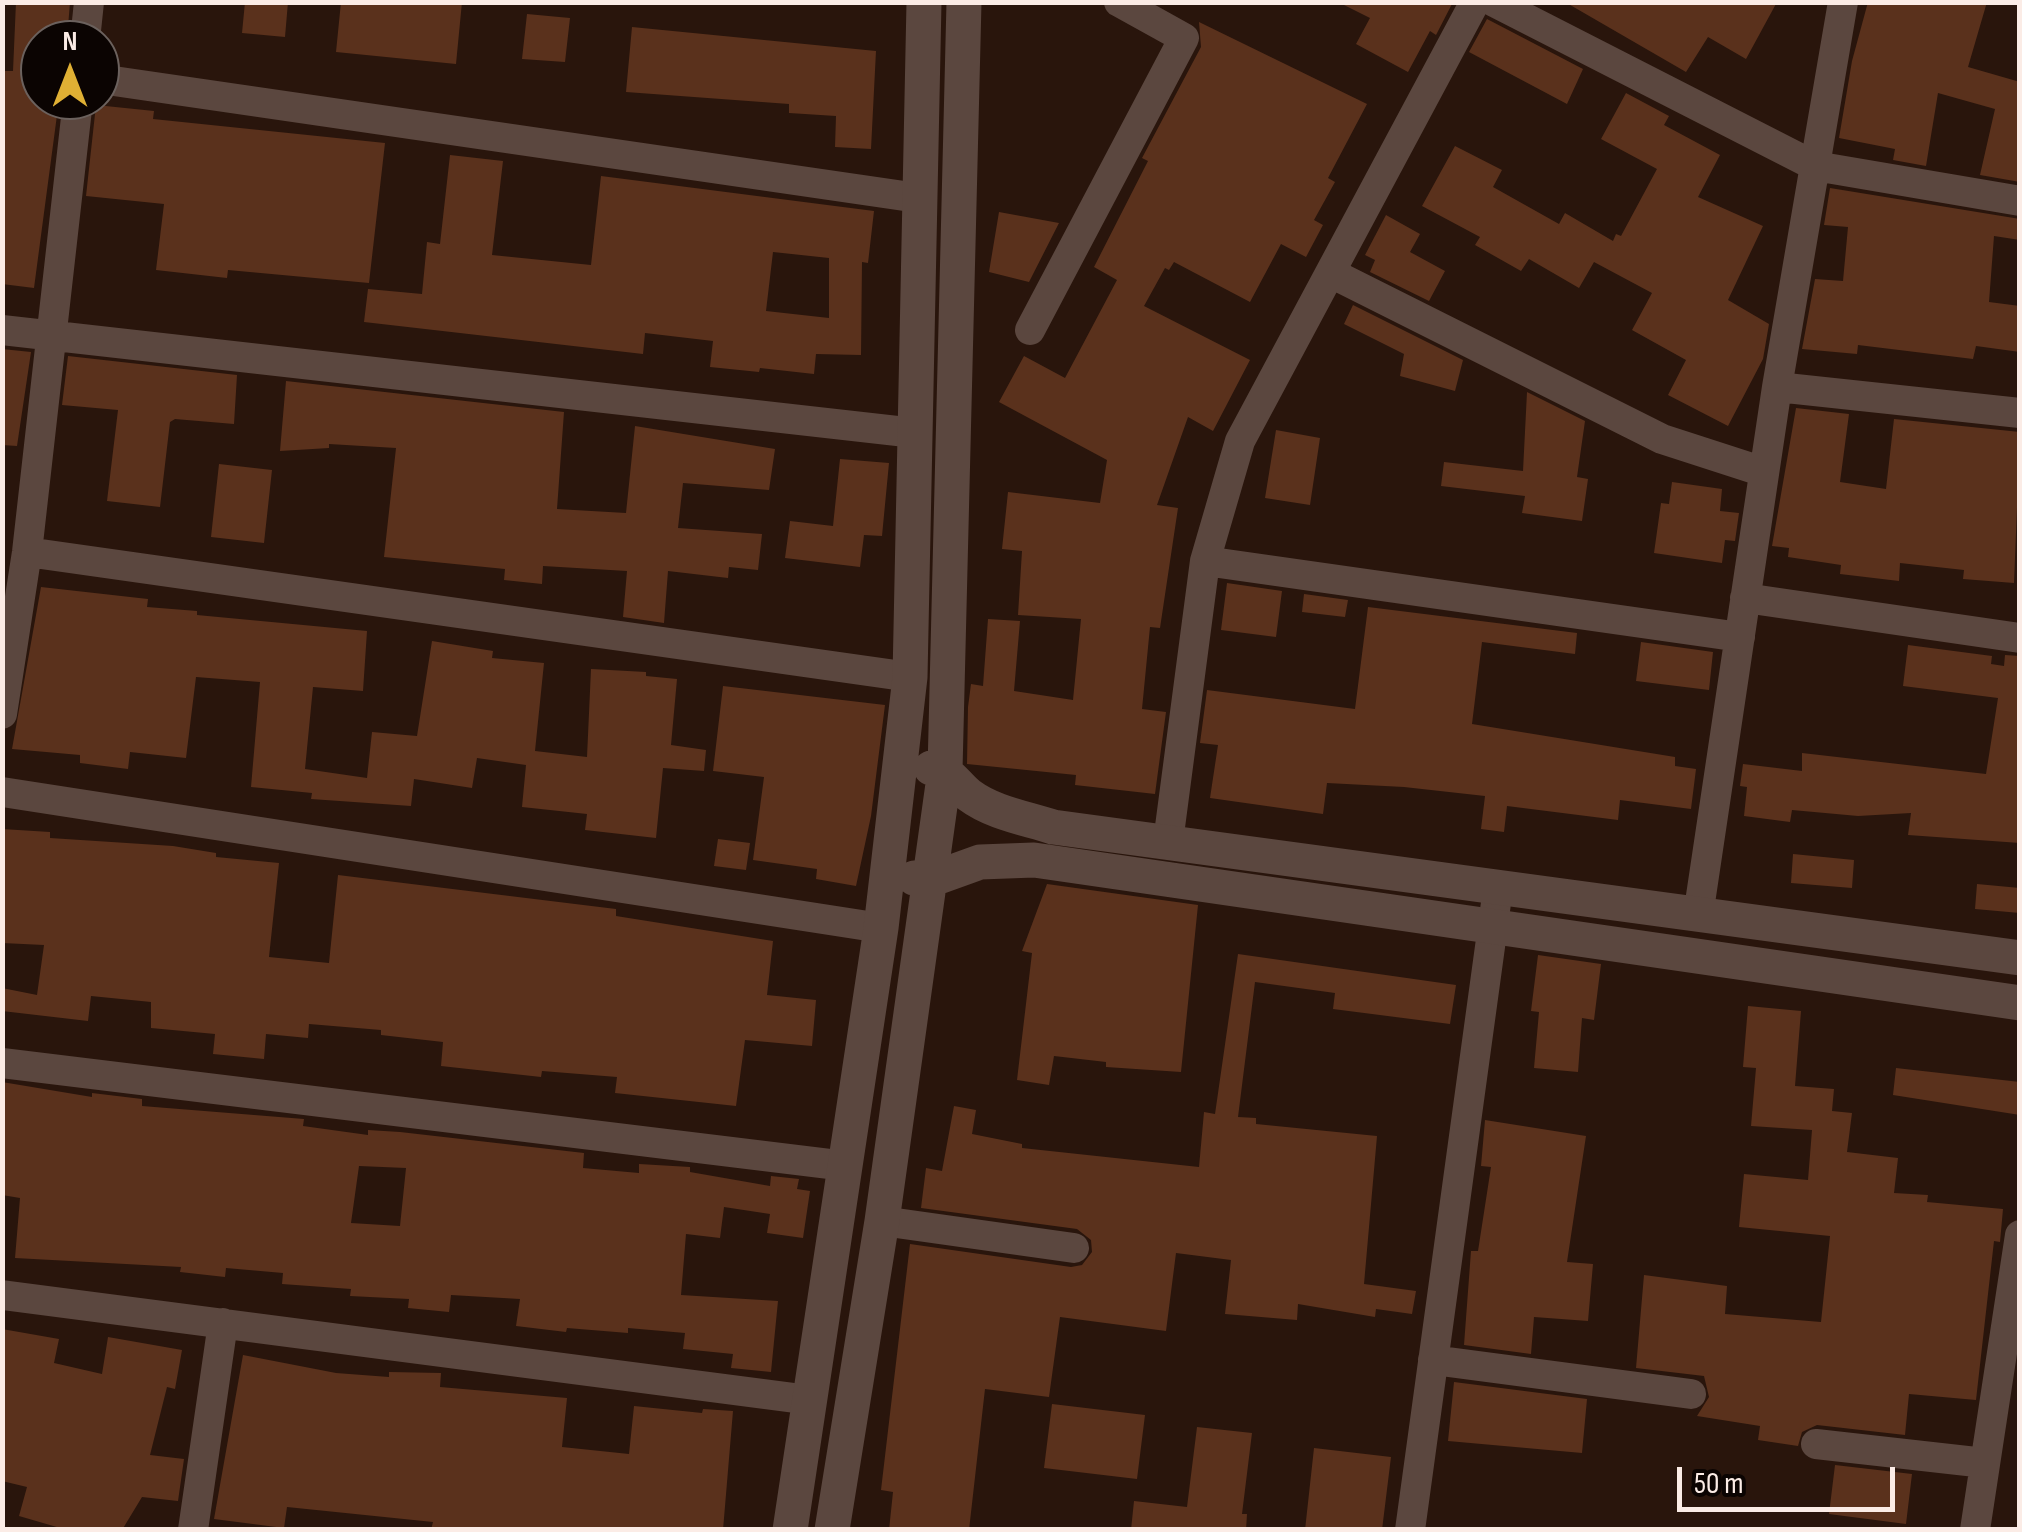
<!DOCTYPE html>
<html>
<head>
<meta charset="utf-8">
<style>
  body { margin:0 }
  #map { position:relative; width:2022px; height:1532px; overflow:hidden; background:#29150c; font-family:"Sofia Sans Condensed",sans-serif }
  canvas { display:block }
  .frame { position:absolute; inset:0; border:5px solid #fbece6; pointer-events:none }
  .north { position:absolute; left:20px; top:20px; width:100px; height:100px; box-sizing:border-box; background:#0b0402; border:2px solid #6b615d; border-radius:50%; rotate:0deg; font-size:28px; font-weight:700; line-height:40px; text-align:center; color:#fbece6 }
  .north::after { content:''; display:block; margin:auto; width:35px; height:45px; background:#e0b034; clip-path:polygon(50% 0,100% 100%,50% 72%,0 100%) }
  .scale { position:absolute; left:1677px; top:1467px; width:218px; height:45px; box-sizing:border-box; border:5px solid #fbece6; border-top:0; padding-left:12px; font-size:30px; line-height:35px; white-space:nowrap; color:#fbece6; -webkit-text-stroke:8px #0b0402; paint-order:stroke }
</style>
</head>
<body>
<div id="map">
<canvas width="2022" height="1532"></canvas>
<div class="frame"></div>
<div class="north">N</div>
<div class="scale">50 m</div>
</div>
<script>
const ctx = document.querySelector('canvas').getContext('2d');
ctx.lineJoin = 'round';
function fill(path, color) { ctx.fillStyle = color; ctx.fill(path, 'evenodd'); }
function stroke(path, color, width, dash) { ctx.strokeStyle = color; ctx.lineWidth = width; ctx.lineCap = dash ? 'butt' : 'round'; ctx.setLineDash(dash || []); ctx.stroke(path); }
const building = new Path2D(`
  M16 2H70L67 40H40V100H59L34 288 2 284V71H13Z
  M245 2H288L285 37 242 33Z
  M341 2H462L456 64 336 52Z
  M1338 2H1453L1436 35 1430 31 1408 72 1356 44 1370 18Z
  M1565 2H1777L1746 59 1708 37 1686 72Z
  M1868 2H1987L1968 67 2020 82V182L1980 175 1995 109 1938 93 1926 166 1893 160 1895 149 1839 138 1852 61Z
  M527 14 570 18 565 62 522 59Z
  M1487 19 1583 69 1567 104 1469 52Z
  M1199 22 1367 104 1328 178 1335 182 1314 220 1323 225 1306 257 1281 244 1250 302 1174 262 1169 270 1165 268 1144 306 1250 360 1213 431 1188 417 1157 505 1178 508 1160 628 1150 627 1142 709 1166 712 1155 794 1075 785 1076 775 967 764 968 707 971 684 983 686 988 619 1020 621 1014 691 1073 700 1081 619 1018 615 1022 551 1002 549 1008 492 1100 503 1107 460 999 402 1024 356 1065 378 1117 280 1094 267 1148 161 1142 158 1201 47Z
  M632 27 876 51 871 149 835 147 836 116 789 113V104L626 92Z
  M1626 93 1669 116 1664 125 1720 155 1698 197 1763 226 1728 300 1769 324 1763 359 1728 426 1668 395 1686 360 1632 330 1652 293 1594 262 1579 288 1529 259 1521 271 1475 245 1480 237 1422 206 1455 146 1502 170 1493 187 1559 224 1565 213 1613 241 1616 234 1621 236 1657 169 1601 139Z
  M96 105 154 111 153 119 385 143 369 283 228 270 227 278 156 270 164 204 86 196Z
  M450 155 503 161 492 255 591 265 601 176 874 211 868 263 862 262 861 355 816 354 814 374 760 368 759 372 710 367 713 341 645 333 643 354 364 322 368 289 422 294 427 242 440 244ZM773 252 829 258V318L766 311Z
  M1830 188 2020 219V240L1994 236 1989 302 2020 306V352L1976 346 1973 359 1858 345 1857 354 1802 349 1815 279 1843 281 1848 227 1824 225Z
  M999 212 1059 223 1029 282 989 272Z
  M1386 215 1420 234 1410 252 1445 271 1429 301 1370 272 1375 260 1365 255Z
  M1353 305 1463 360 1455 391 1400 376 1404 354 1344 324Z
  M2 349 31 352 17 446 2 445Z
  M68 356 237 375 234 424 175 419 170 422 160 507 107 501 118 410 62 405Z
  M286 381 564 412 557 509 626 513 635 426 775 449 769 490 683 483 678 528 762 534 758 570 729 567 728 578 668 571 664 623 623 617 627 571 543 566 542 584 504 580 505 569 384 557 396 448 329 444V448L280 451Z
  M1527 392 1585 421 1577 477 1588 479 1582 521 1522 513 1525 496 1441 486 1444 462 1523 471Z
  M1796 408 1849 414 1840 482 1886 489 1894 419 2020 432 2014 583 1963 579 1964 570 1900 563 1899 581 1840 574 1841 565 1788 557 1789 548 1772 546Z
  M1276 430 1320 438 1310 505 1265 498Z
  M840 459 889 463 882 536 864 535 860 567 785 558 790 521 833 526Z
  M219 464 272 470 264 543 211 537Z
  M1672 482 1722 489 1720 511 1739 513 1735 541 1725 540 1722 563 1654 553 1661 503 1669 504Z
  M1227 583 1282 591 1276 637 1221 630Z
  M41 587 148 599 147 607 197 611V615L367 631 363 691 313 687 305 769 367 778 372 732 417 736 432 641 493 651 492 658 544 663 535 751 587 757 591 669 646 672V676L677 679 671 745 706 750 704 771 663 768 656 838 585 830 587 814 522 807 526 765 477 758 472 788 414 779 411 806 311 799 312 793 251 787 260 682 196 677 186 758 130 752 128 769 80 763V755L12 749Z
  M1304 594 1348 600 1345 617 1302 612Z
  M1368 607 1577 633 1575 654 1482 642 1472 724 1675 757V766L1696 769 1691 809 1620 800 1618 820 1507 806 1504 832 1481 829 1485 796 1404 787 1327 783 1323 814 1210 798 1218 745 1200 743 1207 690 1355 709Z
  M1641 642 1713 652 1709 690 1636 681Z
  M1908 645 1992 656 1991 664 2004 666 2005 655 2020 656V843L1908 835 1911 813 1858 816 1792 810 1790 822 1744 816 1747 787 1740 786 1743 764 1802 771V753L1986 774 1998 698 1903 686Z
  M723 686 885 705 871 816 856 886 816 879 817 869 753 860 764 777 713 771Z
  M2 829 50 832V838L173 846 216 853V857L279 863 269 957 329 963 338 875 616 909V916L773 941 767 995 816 1000 812 1046 745 1040 736 1106 615 1093 617 1077 542 1071 541 1077 441 1066 443 1042 381 1035V1030L309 1024 308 1038 266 1034 264 1059 213 1054 215 1034 151 1028V1002L91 996 88 1021 2 1011V988L37 995 44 945 2 943Z
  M718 839 750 843 746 870 714 866Z
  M1793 854 1854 860 1852 888 1791 883Z
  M1047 884 1198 905 1181 1072 1106 1067V1062L1054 1056 1049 1085 1017 1080 1032 953 1022 951Z
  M1977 884 2020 888V913L1975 909Z
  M1238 954 1456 985 1450 1024 1333 1009 1335 993 1255 982 1238 1117 1256 1118V1124L1377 1136 1364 1284 1416 1291 1412 1314 1376 1309 1375 1317 1298 1304 1297 1320 1225 1314 1231 1260 1176 1253 1166 1331 1060 1317 1049 1397 985 1389 969 1530H889L893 1492 881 1490 910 1244 1071 1267 1082 1265 1092 1252 1091 1240 1077 1229 921 1208 926 1168 942 1171 954 1106 976 1110 972 1134 1022 1144V1148L1199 1167 1204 1112 1215 1114Z
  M1538 955 1601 964 1594 1020 1582 1018 1578 1072 1534 1068 1539 1012 1531 1011Z
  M1748 1006 1801 1011 1795 1086 1834 1089 1832 1111 1852 1113 1847 1152 1898 1158 1894 1193 1928 1195 1927 1202 2003 1209 2000 1242 1994 1241 1976 1400 1909 1394 1905 1435 1817 1425 1802 1432 1798 1446 1758 1440 1760 1426 1697 1416 1709 1397 1704 1376 1636 1368 1644 1275 1727 1286 1725 1314 1821 1322 1830 1236 1739 1227 1744 1174 1808 1180 1812 1130 1751 1126 1756 1068 1743 1067Z
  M1896 1068 2020 1082V1115L1893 1095Z
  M2 1082 92 1097V1093L142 1099V1106L304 1119 303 1126 368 1135V1130L400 1132 584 1153 583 1168 639 1173V1164L690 1167V1172L770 1186 771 1176 799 1179 797 1189 810 1191 803 1238 767 1233 770 1214 724 1207 720 1238 686 1234 681 1295 778 1301 771 1372 731 1368 733 1354 683 1349 685 1333 628 1328V1333L567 1328 566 1332 516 1326 520 1299 451 1295 449 1312 408 1308 409 1299 350 1296 351 1289 282 1284 283 1273 226 1268 225 1277 180 1272 181 1267 15 1258 20 1198 2 1195ZM359 1166 406 1168 400 1226 351 1223Z
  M1485 1120 1586 1136 1567 1262 1593 1264 1588 1321 1534 1317 1531 1354 1464 1345 1471 1251H1478L1491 1167 1481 1166Z
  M2 1329 59 1339 54 1363 102 1374 108 1337 182 1350 175 1389 167 1387 150 1455 184 1459 178 1501 142 1497 122 1530H67L19 1516 27 1487 2 1481Z
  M243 1355 336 1373 389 1377V1372L441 1373 440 1387 567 1398 562 1447 629 1454 634 1406 702 1413 703 1409 733 1411 723 1530H431L433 1522 287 1507 284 1528 214 1519Z
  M1454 1382 1587 1399 1582 1453 1448 1441Z
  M1052 1404 1145 1415 1137 1479 1044 1468Z
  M1197 1427 1252 1433 1242 1514H1247L1246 1530H1131L1134 1501 1187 1507Z
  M1314 1448 1391 1457 1382 1530H1305Z
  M1835 1465 1912 1474 1906 1524 1829 1514Z`);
const minor = new Path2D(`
  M1494 2 1815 166 2020 201
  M85 40 89 2
  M100 79 918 198
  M1331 273 1662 439 1764 472
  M2 330 915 433
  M1030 330 1184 38 1119 2
  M1777 387 2020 413
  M27 552 910 677
  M1205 561 1740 637
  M1745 598 2020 638
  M2 714 27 552 78 100
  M2 792 881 928
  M1168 842 1205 561 1240 441 1475 2
  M1698 916 1777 387 1843 2
  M2 1063 846 1166
  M882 1221 1074 1248
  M2 1295 810 1400
  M1433 1360 1691 1394
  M1816 1444 1985 1463
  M193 1530 223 1323
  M1410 1530 1496 903
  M1975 1530 2020 1235`);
const tertiary = new Path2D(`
  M931 768C951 771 955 784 969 795 993 813 1025 818 1053 827L2020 958
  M914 878 930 880 980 862 1034 860 2020 1003
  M790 1530 881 928 910 677 924 2
  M832 1530 882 1221 945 770 964 2`);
fill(building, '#5a311c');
stroke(minor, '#5b473f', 30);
stroke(tertiary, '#5b473f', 35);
</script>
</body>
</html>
